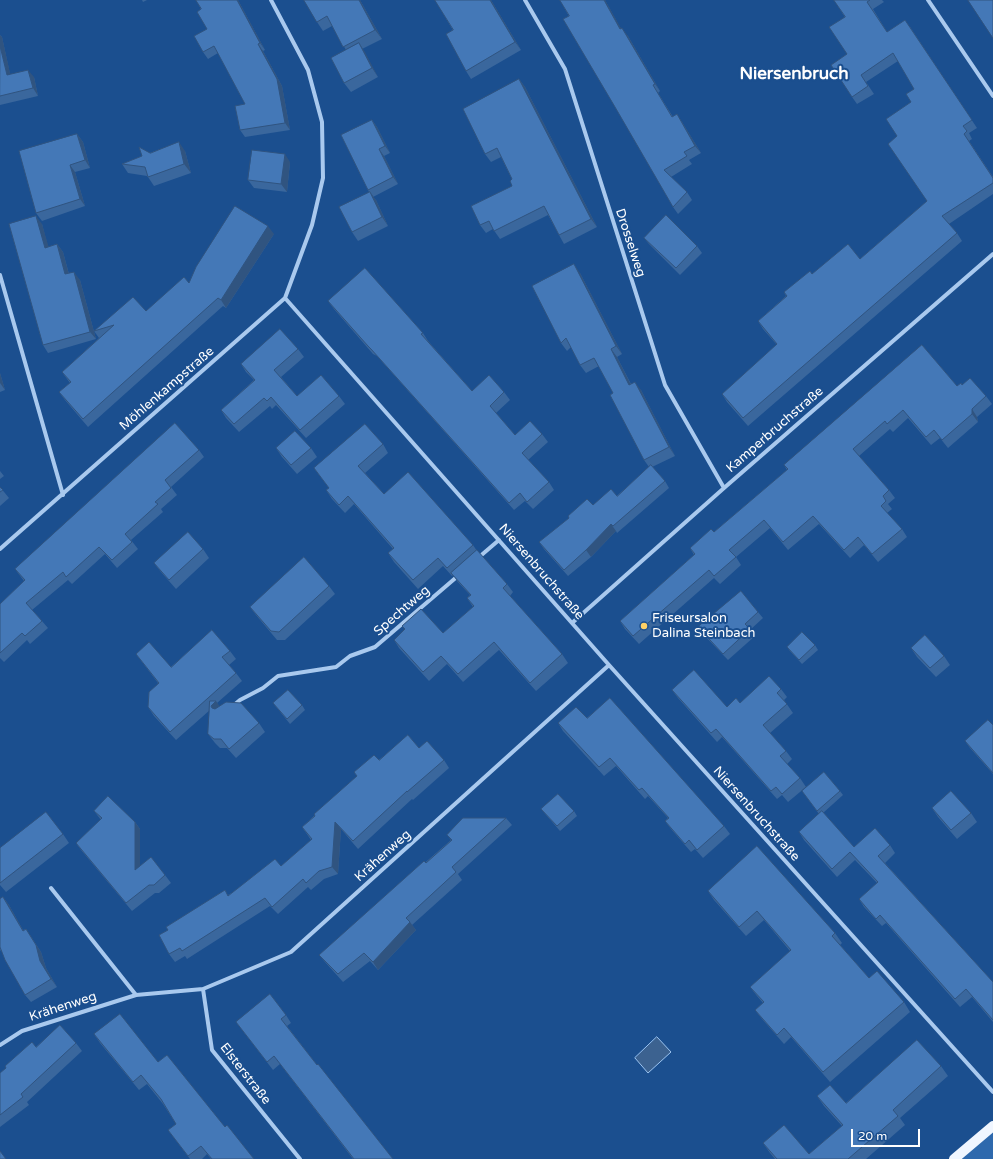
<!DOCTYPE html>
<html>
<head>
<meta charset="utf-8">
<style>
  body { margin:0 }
  #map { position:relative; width:993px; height:1159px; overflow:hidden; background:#1b4f8f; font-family:"Varela Round",sans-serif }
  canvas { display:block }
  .scale { position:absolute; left:851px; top:1129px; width:69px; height:18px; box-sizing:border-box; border:2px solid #fff; border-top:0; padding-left:5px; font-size:12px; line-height:14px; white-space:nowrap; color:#fff; -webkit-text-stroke:3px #1b4f8f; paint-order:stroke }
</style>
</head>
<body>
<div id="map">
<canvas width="993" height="1159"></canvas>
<div class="scale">20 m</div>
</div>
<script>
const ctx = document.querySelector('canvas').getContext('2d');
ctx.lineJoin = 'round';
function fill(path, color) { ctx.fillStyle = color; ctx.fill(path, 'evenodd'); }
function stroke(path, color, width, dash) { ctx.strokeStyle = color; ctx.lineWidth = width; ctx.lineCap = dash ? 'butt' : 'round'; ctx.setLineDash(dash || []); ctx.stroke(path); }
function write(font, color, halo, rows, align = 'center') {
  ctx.font = font + ' "Varela Round",sans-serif'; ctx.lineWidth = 4; ctx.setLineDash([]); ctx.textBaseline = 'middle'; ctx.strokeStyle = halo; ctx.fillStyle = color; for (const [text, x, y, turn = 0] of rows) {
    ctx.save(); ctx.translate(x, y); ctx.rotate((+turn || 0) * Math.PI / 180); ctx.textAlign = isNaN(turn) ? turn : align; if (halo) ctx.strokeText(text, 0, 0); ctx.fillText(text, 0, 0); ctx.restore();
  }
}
const green = new Path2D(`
  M993 1125V1159H953Z`);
const water = new Path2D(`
  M657 1037 671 1052 648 1073 635 1058Z`);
const street = new Path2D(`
  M525 0 565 69 665 385 724 488
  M928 0 993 96
  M0 275 63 495
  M285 298 609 665 993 1092
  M0 549 285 298 312 225 323 178 322 122 308 70 271 0
  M478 558 499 540
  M572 623 724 488 993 254
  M234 705 240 700 263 688 278 676 336 667 350 656 375 647 459 575
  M51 888 136 995
  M203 989 212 1050 300 1159
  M0 1045 22 1031 136 995 203 989 291 952 609 665`);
const primary = new Path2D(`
  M954 1159 993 1126`);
const wall = new Path2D(`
  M142 0H147L143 2Z
  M196 0H238L265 50 263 51 282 86 290 130 245 137 240 130 245 104 218 53 208 59 203 52 207 29 201 9Z
  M304 0H360L382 39 362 49 378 77 351 92 344 83 346 50 332 26 323 31 317 22Z
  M435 0H491L521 50 471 79 466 71 453 30Z
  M560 0H605L621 29 628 36 660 91 658 93 673 117 682 122 701 153 689 160 692 164 671 177 687 192 692 200 678 214 673 207 569 16Z
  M834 0H882L884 2 873 9 887 32 910 27 977 128 969 133 972 139 969 141 993 177V194L949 224 957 233 962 241 748 426 727 402 722 394 777 345 763 329 758 321 786 296 784 292 812 274 860 259 927 201 897 136 911 102 914 89 898 61 866 82 874 94 857 104 852 97 847 54 845 17Z
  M0 35 2 37 10 74 34 77 38 96 0 105Z
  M519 79 525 87 597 227 564 244 559 235 548 215 500 239 493 229 486 233 480 225 512 186V179L501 157 491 162 485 154Z
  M372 120 377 127 390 153 384 156 398 184 373 197 376 200 388 226 358 241 352 232 369 192 368 190Z
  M77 134 83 142 90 168 75 172 85 206 42 221 36 213Z
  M185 151 191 173 154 186 148 177 147 176 128 173 122 164 150 153Z
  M290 162 287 192 254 188 248 180Z
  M42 224 48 247 57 244 63 252 69 274 80 280 96 339 48 353 43 345Z
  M274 234 226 308 223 306 88 427 65 400 59 392 70 383 62 372 99 338 94 331 146 311 189 283Z
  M644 238 697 246 702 253 680 275 649 244Z
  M580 273 622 354 617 357 631 384 641 390 675 456 652 467 665 481 669 488 617 533 616 531 591 557 568 576 544 549 539 542 593 505 617 496 649 467 644 460 613 393 599 366 586 373 580 365 571 347 567 351 561 343Z
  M328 301 423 333 428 341 472 391 504 392 510 400 496 413 515 435 542 434 548 442 528 460 549 482 554 490 533 509 525 501 514 510 377 356 373 354 334 309Z
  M922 345 957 386 962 385 986 396 992 404 977 417 978 422 948 448 940 438 931 445 908 418 893 432 890 429 859 456 889 490 895 498 888 504 892 509 887 513 902 529 907 537 878 562 864 545 850 558 819 524 788 550 770 528 736 557 741 565 720 584 714 578 639 644 625 629 620 621 694 555 690 548 714 532 787 470 784 465Z
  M298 349 304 357 281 377 297 396H339L345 404 306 438 276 405 272 409 270 406 239 432 226 418 221 410 254 380 246 372 241 364Z
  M0 373 5 390 0 392Z
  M383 444 388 453 365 473 384 494 473 545 477 551 507 584 513 592 510 596 562 654 568 663 536 691 499 650 463 682 447 664 429 681 399 648 394 640 405 629 402 626 443 633 473 607 467 598 470 595 457 581 453 575 452 576 443 566 418 589 394 562 388 553 393 549 354 504 345 513 332 499 326 490 329 488 314 468Z
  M276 448H311L317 457 297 474 282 457Z
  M199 450 204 457 171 487 177 495 161 509 163 512 131 540 138 549 117 568 105 554 72 584 68 580 32 610 42 621 48 628 30 644 27 640 4 662 0 658V604L24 581 15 569Z
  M0 471 4 476 0 479Z
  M0 487 9 498 0 506Z
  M203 549 209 558 176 589 161 572 154 563Z
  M329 586 335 594 285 640H277L256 615 250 607Z
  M758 612 763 618 750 630 755 636 728 660 702 633 698 627Z
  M815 645 818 650 802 664 790 651 787 647Z
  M911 648 944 656 950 665 936 677 917 657Z
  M230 651 236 659 229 665 236 673 242 681 217 703 219 706 259 723 265 732 236 758 227 748H220L215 743 208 734 210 710 176 740 154 716 148 707 158 683 136 654 171 667Z
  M781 689 787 697 784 700 793 713 770 733 786 751 792 759 787 764 800 778 806 787 788 802 782 795 777 799 722 737 717 742 678 698 672 690 727 707Z
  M273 703 302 705 305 710 290 724Z
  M587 718 724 826 730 834 703 858 695 849 691 852 671 829 665 821 668 818 648 796 645 799 616 766 604 776 563 731 558 723Z
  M993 725V774L970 748 965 741Z
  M419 748 444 760 449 768 413 800 412 799 358 849 341 829 338 874 324 879 311 890 308 887 278 914 270 906 187 959 185 956 175 962 169 954 228 895 281 866 311 840 302 827 357 776 354 772 379 760Z
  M802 791H840L843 795 823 813 854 847 890 845 895 853 885 863 993 982V1022L972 997 960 1007 886 923 882 926 864 907 859 899 877 883 855 860 837 877 804 840 799 832 819 814Z
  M932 808 971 813 977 822 957 839 938 817Z
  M541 809 574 811 577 816 560 831Z
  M94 811 135 822 140 829V865L165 875 171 883 159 893H155L132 911 81 850 76 843 101 820Z
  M506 818 512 825 458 874 462 880 412 925 416 930 378 970 370 961 343 982 325 962 319 955 451 840 447 835Z
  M63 834 69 843 6 892 0 885V848Z
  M708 891 835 933 842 943 840 945 869 978 904 1002 910 1012 830 1082 791 1037 784 1044 762 1019 755 1010 763 1003 757 996 750 987 790 951 764 920 746 936 714 900Z
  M3 897 9 905 23 930 26 929 41 952 46 968 57 987 31 1002 25 995 1 950 0 951V899Z
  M286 1015 291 1023 287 1026 317 1065 393 1159H353L280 1064 273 1070 236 1022Z
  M94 1034 158 1062 225 1127 254 1159H211L207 1154 202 1159H190L168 1130 176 1124 163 1104 147 1084 139 1090 100 1043Z
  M76 1043 82 1051 27 1102 29 1105 0 1127V1073L36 1047Z
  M941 1066 948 1076 900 1118 905 1125 866 1159H775L770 1153 763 1143 809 1154 842 1126 824 1106 817 1096 846 1103Z`);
const shadedWall = new Path2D(`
  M237 0H238L265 50 260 43Z
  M359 0H360L382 39 375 30Z
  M490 0H491L521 50 515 42Z
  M604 0H605L626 37 620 29Z
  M622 28 628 36 660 91 655 84Z
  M0 35 2 37 12 82 7 75 0 46Z
  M359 43 365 52 378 77 372 68Z
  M258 44 263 51 282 86 290 130 285 123Z
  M28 70 34 77 38 96 33 88Z
  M519 79 525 87 597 227 591 219Z
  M677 114 682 122 701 153 695 146Z
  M372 120 377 127 390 153 385 146Z
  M77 134 83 142 90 168 85 160Z
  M179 142 185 151 191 173 184 164Z
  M379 149 384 156 398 184 393 177Z
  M285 154 290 162 287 192 281 184Z
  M70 165 75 172 85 206 80 199Z
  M370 192 376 200 388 226 382 217Z
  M36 216 42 224 51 255 45 248Z
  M268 226 274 234 226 308 221 300Z
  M57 244 63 252 71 282 65 274Z
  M574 264 580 273 622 354 616 346Z
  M74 272 80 280 96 339 90 332Z
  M611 349 617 357 635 393 629 385Z
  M0 373 5 390 0 383Z
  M635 382 641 390 675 456 669 447Z
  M972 409 977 417 978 422 972 414Z
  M611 524 616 531 591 557 586 550Z
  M216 701 222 710 219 717 211 706Z
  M135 822 140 829V878L135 870Z
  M335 822 341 829 338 874 332 867Z
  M3 897 9 905 28 939 23 931Z
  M410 922 416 930 378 970 373 962Z
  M26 929 41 952 46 968 57 987 51 979 40 961Z`);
const building = new Path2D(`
  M196 0H237L260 43 258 44 277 79 285 123 240 130 235 106 245 104 214 46 203 52 194 36 207 29 197 12 201 9Z
  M304 0H359L375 30 343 47 327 16 317 22Z
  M435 0H490L515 42 466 71 446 34 453 30Z
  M560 0H604L620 29 622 28 655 84 653 85 672 117 677 114 695 146 684 152 687 156 664 170 687 192 673 207 615 107 563 19 569 16Z
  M834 0H870L867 2 887 32 905 20 972 120 963 126 967 131 964 134 993 178V183L942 216 957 233 743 418 722 394 777 344 758 321 787 296 784 292 810 271 812 274 848 244 860 259 927 201 888 144 897 136 886 119 911 102 906 94 914 89 893 53 861 75 868 86 852 97 831 65 847 54 829 27 845 17Z
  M968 0H993V38Z
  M359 43 372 68 344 83 331 58Z
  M0 46 7 75 28 70 33 88 0 96Z
  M519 79 591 219 559 235 544 206 494 231 489 221 480 225 471 206 512 186 510 181 512 179 497 148 485 154 463 109Z
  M372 120 385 146 379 149 393 177 368 190 341 135Z
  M77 134 85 160 70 165 80 199 36 213 19 151Z
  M179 142 184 164 148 177 145 167 122 164 142 156 139 147 150 153Z
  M252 150 285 154 281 184 248 180Z
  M370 192 382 217 352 232 339 207Z
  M235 206 268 226 221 300 218 298 83 419 59 392 71 382 62 372 114 325 94 331 133 297 146 311 184 277 189 283 196 267Z
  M666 215 697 246 676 268 644 238Z
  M36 216 45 248 57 244 65 274 74 272 90 332 43 345 9 224Z
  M574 264 616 346 611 349 629 385 635 382 669 447 644 460 610 395 613 393 594 358 580 365 566 338 561 343 532 286Z
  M365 268 423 333 421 334 472 391 489 375 504 392 490 406 515 435 530 421 542 434 522 453 549 482 527 502 520 493 509 503 371 349 368 346 328 301Z
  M280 329 298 349 274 370 297 396 321 375 339 396 300 430 271 397 267 401 264 398 234 424 221 410 255 380 241 364Z
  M922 345 957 386 961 383 962 385 970 378 986 396 972 409V414L942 440 934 430 926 437 903 410 887 424 885 421 853 449 889 490 883 496 886 501 881 506 902 529 872 554 858 537 844 550 813 516 783 542 764 520 729 550 736 557 714 576 709 570 633 636 620 621 695 554 690 548 711 529 714 532 788 469 784 465Z
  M175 423 199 450 165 480 171 488 155 502 158 504 125 534 132 542 112 560 99 547 66 577 63 572 26 603 42 621 25 636 22 633 0 653V604L25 580 15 569Z
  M365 424 383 444 358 466 384 494 408 472 473 545 447 568 438 558 413 580 388 553 394 548 348 496 339 505 326 490 329 488 314 468Z
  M295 431 311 448 291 465 276 448Z
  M651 465 665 481 613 526 611 524 586 550 564 570 539 542 569 518 568 516 587 499 593 505 611 489 617 496Z
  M0 487 3 490 0 492Z
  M188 532 203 549 169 580 154 563Z
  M477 550 507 584 503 588 562 654 530 683 494 642 458 674 441 656 423 672 394 640 405 629 402 626 421 609 443 633 474 606 467 598 471 595 451 573Z
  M304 557 329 586 279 632 271 631 250 607Z
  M741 591 758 612 745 624 750 629 723 654 698 627Z
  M212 630 230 651 222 657 236 673 170 732 148 707 149 692 159 683 136 654 149 642 171 667Z
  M802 632 815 645 799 660 787 647Z
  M925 635 944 656 930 668 911 648Z
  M694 670 727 707 736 698 740 703 769 676 781 689 777 693 787 704 763 725 786 751 780 756 800 778 782 794 776 787 771 791 716 729 711 733 672 690Z
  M288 690 302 705 287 719 273 703Z
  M610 698 724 826 697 850 689 840 685 844 665 821 669 818 642 788 639 790 610 758 599 767 558 723 576 707 587 718Z
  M210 701H216L211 706 212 708 215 709 226 702 241 703 259 723 229 749 221 739H214L208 734Z
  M988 720 993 725V773L965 741Z
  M408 735 419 748 427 741 444 760 407 792V791L353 841 335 822 332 867 319 871 306 883 303 879 272 907 265 898 182 951 180 948 169 954 159 935 168 930 166 927 225 890 228 896 275 859 281 866 312 839 302 827 315 816 314 814 357 776 354 772 374 755 379 760Z
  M824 772 840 791 817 811 802 791Z
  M951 791 971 813 951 830 932 808Z
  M558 794 574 811 557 826 541 809Z
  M108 796 135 822V870L151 857 165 875 154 885H149L126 903 76 843 102 818 94 811Z
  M822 811 854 847 875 828 890 845 878 856 993 982V1020L966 989 955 999 880 915 876 919 859 899 878 882 850 852 832 869 799 832Z
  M46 812 63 834 0 883V848Z
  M463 818H506L452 867 456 872 406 918 410 922 373 962 364 953 338 974 319 955 424 861 426 863 452 840 447 835Z
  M757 846 835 933 832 936 869 978 877 971 904 1002 823 1072 784 1028 777 1035 755 1010 764 1002 750 987 791 950 757 911 739 927 708 891Z
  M3 897 23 931 26 929 36 945 40 961 51 979 25 995 5 960 0 947V899Z
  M270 994 286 1015 281 1019 317 1065 318 1064 393 1159H354L274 1056 267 1062 236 1022Z
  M120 1014 158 1062 167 1055 225 1127 227 1125 254 1159H212L201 1146 188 1156 168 1130 176 1124 161 1099 141 1075 133 1082 94 1034Z
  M60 1025 76 1043 21 1094 23 1097 0 1115V1073L6 1068 5 1066 32 1042 36 1047Z
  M917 1040 941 1066 893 1110 898 1116 848 1159H776H777L763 1143 784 1125 809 1154 843 1125 817 1096 830 1085 846 1103Z
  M0 1151 6 1159H0Z`);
const markers = [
  [644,626,4,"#ffd166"]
];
const streetNames = [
  ["Drosselweg",630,243,72],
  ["Möhlenkampstraße",167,389,-41],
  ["Kamperbruchstraße",775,430,-41],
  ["Niersenbruchstraße",541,572,49],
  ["Spechtweg",402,611,-41],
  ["Niersenbruchstraße",756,814,48],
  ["Krähenweg",383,856,-42],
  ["Krähenweg",63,1007,-18],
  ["Elsterstraße",245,1074,52]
];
const poiNames = [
  ["Friseursalon",652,619],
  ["Dalina Steinbach",652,634]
];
const districtNames = [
  ["Niersenbruch",794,75]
];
fill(green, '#2e69ad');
fill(water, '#3c6290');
stroke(water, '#9cc4f0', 1);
stroke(street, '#a9c9ee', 4);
stroke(primary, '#f0f6ff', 10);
fill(wall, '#3a679d');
fill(shadedWall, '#305480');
fill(building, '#4478b7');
stroke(building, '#305480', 1);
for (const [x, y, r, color] of markers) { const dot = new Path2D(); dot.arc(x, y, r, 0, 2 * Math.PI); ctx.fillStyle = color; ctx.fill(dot); stroke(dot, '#1b4f8f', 1.5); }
write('13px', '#fff', '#1b4f8f', streetNames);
write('13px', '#fff', '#1b4f8f', poiNames, 'left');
write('bold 17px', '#fff', '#1b4f8f', districtNames);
</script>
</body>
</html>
